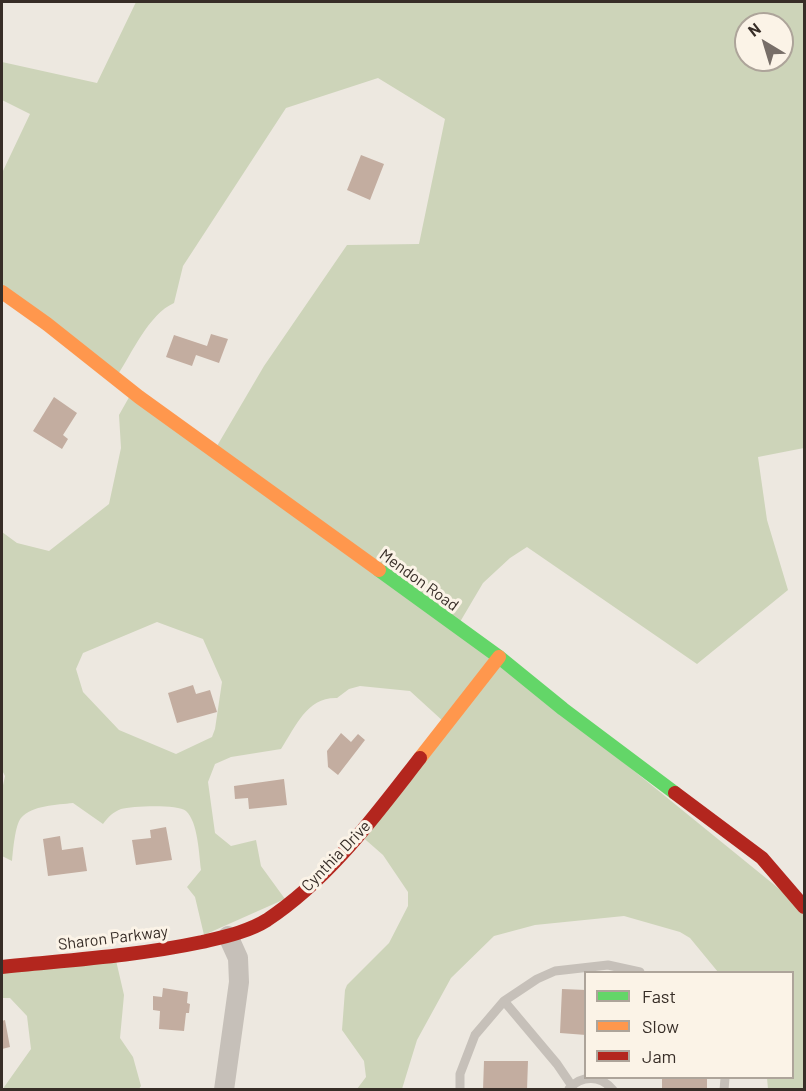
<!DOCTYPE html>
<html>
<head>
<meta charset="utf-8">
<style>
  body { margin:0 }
  #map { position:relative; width:806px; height:1091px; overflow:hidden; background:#ede8e0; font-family:Barlow,sans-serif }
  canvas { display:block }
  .frame { position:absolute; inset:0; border:3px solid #372d27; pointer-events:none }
  .legend { position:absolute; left:584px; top:971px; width:210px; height:108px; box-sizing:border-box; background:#fbf3e7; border:2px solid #ada49a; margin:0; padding:8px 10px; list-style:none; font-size:18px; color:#372d27 }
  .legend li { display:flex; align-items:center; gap:12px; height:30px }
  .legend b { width:30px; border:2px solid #ada49a }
  .north { position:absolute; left:734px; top:12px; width:60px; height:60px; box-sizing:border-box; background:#fbf3e7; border:2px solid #ada49a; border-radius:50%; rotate:322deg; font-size:16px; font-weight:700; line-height:24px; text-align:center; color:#372d27 }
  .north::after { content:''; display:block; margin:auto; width:21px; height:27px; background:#776e68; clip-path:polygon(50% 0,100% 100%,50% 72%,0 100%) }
</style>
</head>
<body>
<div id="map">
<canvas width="806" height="1091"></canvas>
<div class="frame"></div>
<ul class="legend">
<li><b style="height:8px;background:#63d668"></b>Fast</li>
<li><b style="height:8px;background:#ff974d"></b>Slow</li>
<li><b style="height:8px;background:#b3261e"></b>Jam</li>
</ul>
<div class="north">N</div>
</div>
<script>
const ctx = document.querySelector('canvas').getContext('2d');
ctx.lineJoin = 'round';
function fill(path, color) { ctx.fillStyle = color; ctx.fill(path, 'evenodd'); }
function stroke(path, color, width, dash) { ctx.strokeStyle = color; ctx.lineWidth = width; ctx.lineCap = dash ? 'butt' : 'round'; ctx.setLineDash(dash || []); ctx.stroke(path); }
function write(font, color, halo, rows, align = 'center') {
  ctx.font = font + ' Barlow,sans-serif'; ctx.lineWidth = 6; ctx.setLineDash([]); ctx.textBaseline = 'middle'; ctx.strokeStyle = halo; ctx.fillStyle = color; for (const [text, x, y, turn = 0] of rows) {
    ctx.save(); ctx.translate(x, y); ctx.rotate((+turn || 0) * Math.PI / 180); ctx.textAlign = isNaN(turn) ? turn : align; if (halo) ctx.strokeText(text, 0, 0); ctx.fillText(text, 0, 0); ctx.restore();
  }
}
const green = new Path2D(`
  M136 2H804V448L758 457 767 520 788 590 697 664 527 547 510 558 483 583 457 627 804 909V1089H768L767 1078H792V972H718L690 938 680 932 624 916 535 925 494 936 451 978 417 1040 402 1089H357L366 1077 364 1061 342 1030 345 990 347 985 389 943 408 906V892L383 855 359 834 444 722 410 691 360 686 349 689 337 698C307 697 296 726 281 749L231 757 215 764 208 782 215 833 231 846 256 840 261 866 285 899 204 935 195 897 187 887 201 870C199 854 198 822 186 811 178 804 132 806 121 809 113 812 108 817 103 824L73 803C57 805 32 805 21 818 15 825 13 851 12 861L2 856V790L5 776 2 770V532L17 543 49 551 109 504 121 448 119 415 132 392 217 446 264 366 347 245 419 244 445 119 378 78 286 108 183 266 174 303C149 314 132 353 117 376L2 291V173L30 114 2 100V62L97 83ZM746 24H782V60H746ZM157 622 203 639 222 682 215 729 212 737 176 754 119 730 83 692 76 669 83 653Z
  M115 956 124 995 120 1038 133 1057 141 1086 138 1090H2L31 1049 27 1016 10 998H2V965Z`);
const building = new Path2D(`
  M361 155 384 164 370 200 347 190Z
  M211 334 228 339 219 363 196 355 192 366 166 357 174 335 207 346Z
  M54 397 77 413 63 435 68 439 62 449 33 431Z
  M193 685 196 694 210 690 217 712 177 723 168 693Z
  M341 733 351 742 358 734 365 740 338 775 328 767 327 751Z
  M284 779 287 805 249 809 248 798 235 799 234 786Z
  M166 827 172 860 136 865 132 840 151 838 150 830Z
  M60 836 62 850 83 847 87 871 48 876 43 839Z
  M163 988 188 992 187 1003 190 1004 189 1013H186L184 1031 159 1029 160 1011 153 1010V996L162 997Z
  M562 989 586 990V1035L560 1033Z
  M5 1020 10 1047 2 1049V1021Z
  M484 1061H528L527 1090H483Z
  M662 1078H707V1090H662Z`);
const lane = new Path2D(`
  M504 1001 557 1064 572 1086
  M569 1089C581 1075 601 1075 613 1090
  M460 1090V1074L475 1035 504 1001 537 979 555 971 608 965 640 972
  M724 1090 725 1078`);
const street = new Path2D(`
  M224 1090 239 982 238 958 228 936`);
const fast = new Path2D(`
  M379 570 499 657 563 709 675 793`);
const slow = new Path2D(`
  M2 292 47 324 139 397 379 570
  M420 758 499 657`);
const jam = new Path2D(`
  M675 793 762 858 804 907
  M2 967C69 960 136 956 202 942 223 937 248 932 267 920 330 878 374 817 420 758`);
const streetNames = [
  ["Mendon Road",419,580,36],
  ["Cynthia Drive",336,856,-46],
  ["Sharon Parkway",113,938,-7]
];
fill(green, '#cdd4b9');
fill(building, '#c3ada0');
stroke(lane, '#c6c0b9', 9);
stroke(street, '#c6c0b9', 20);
stroke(fast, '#63d668', 14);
stroke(slow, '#ff974d', 14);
stroke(jam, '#b3261e', 14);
write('16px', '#372d27', '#fbf3e7', streetNames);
</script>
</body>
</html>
